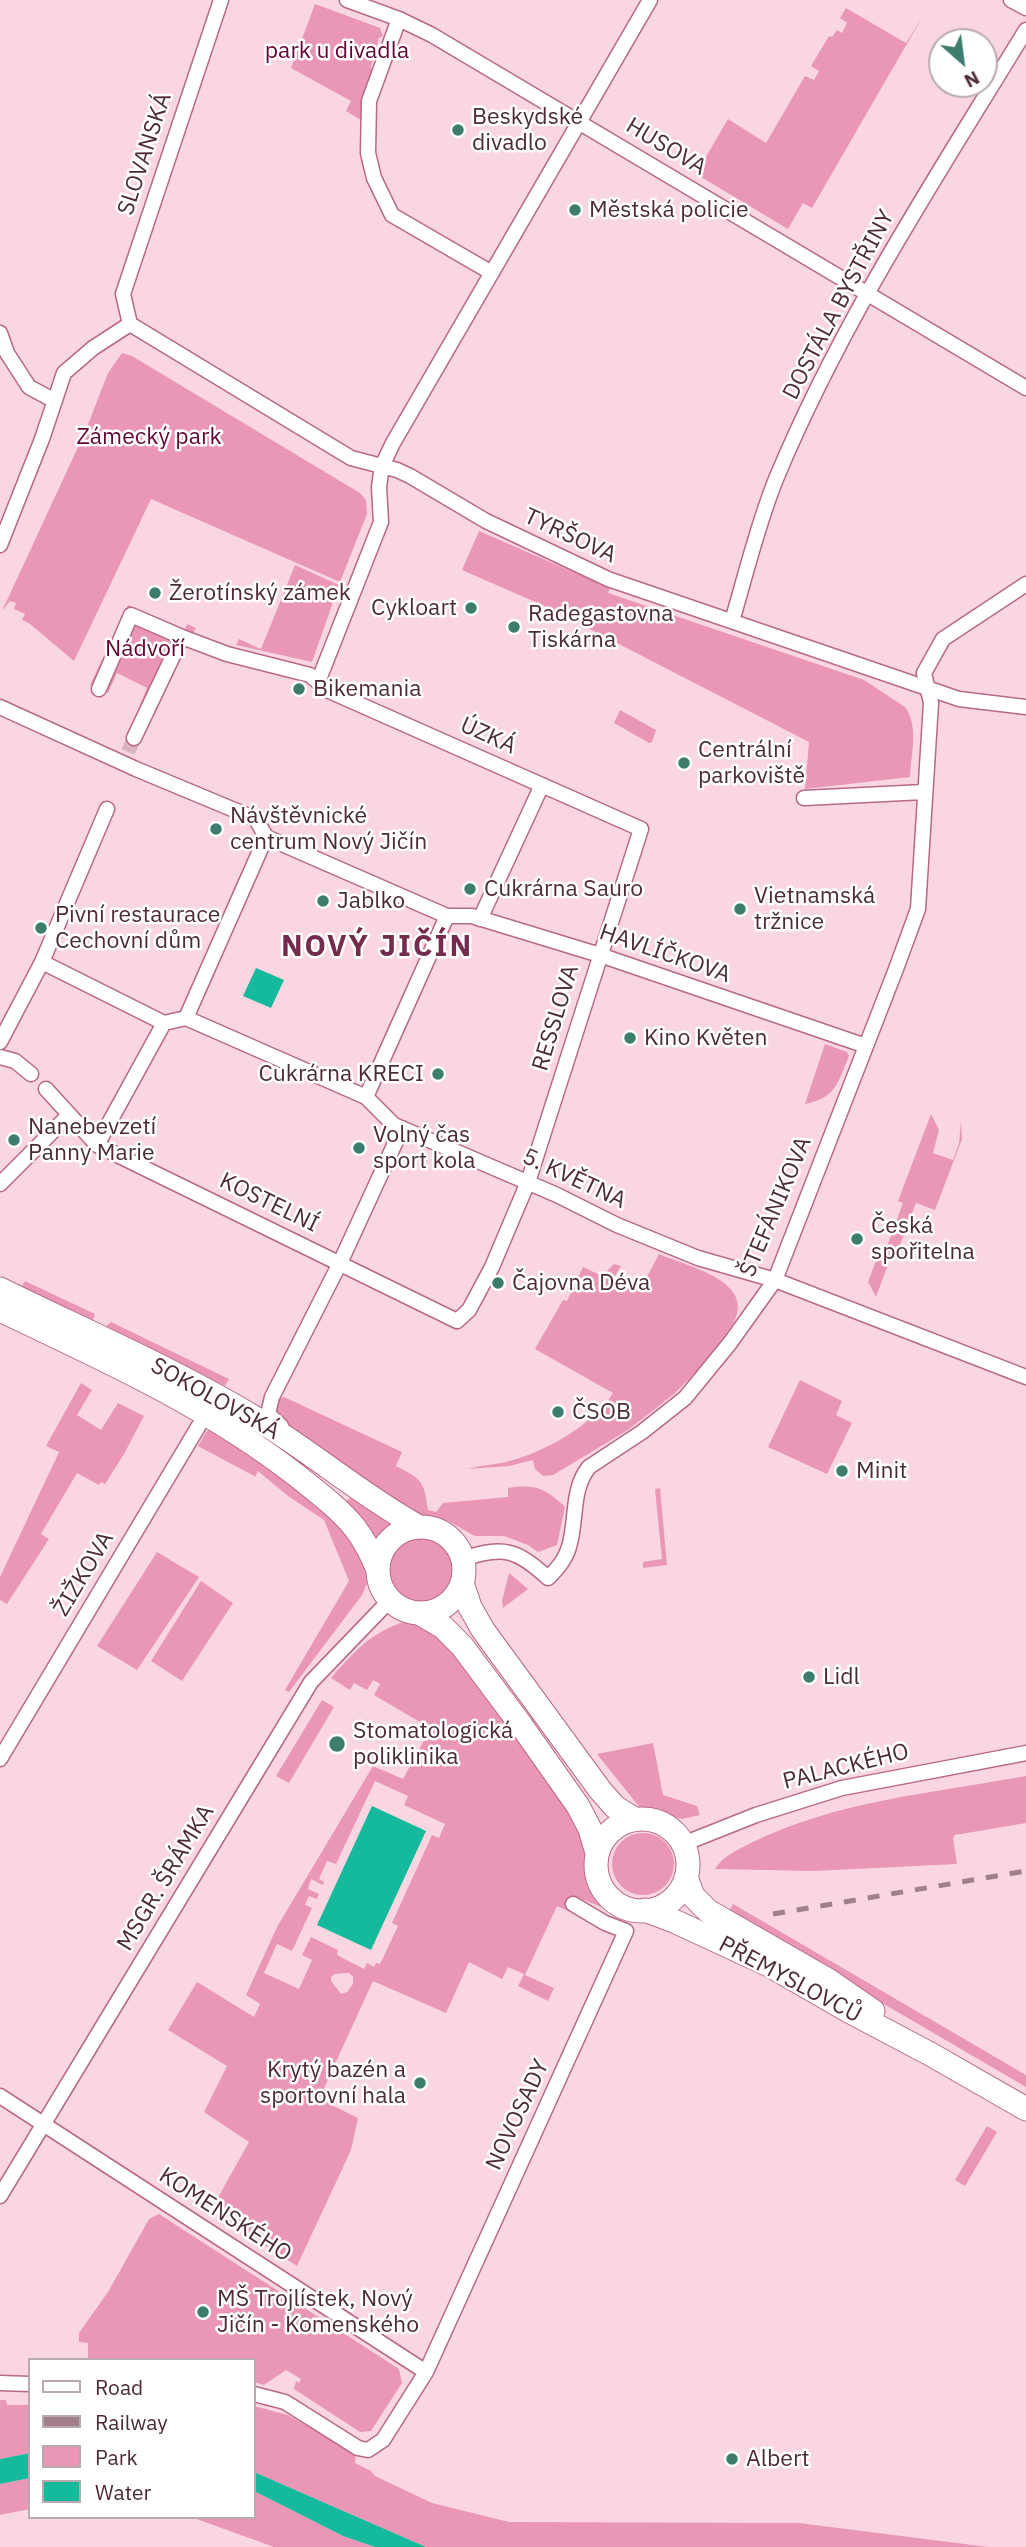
<!DOCTYPE html>
<html>
<head>
<meta charset="utf-8">
<style>
  body { margin:0 }
  #map { position:relative; width:1026px; height:2547px; overflow:hidden; background:#fad6e2; font-family:"IBM Plex Sans",sans-serif }
  canvas { display:block }
  .legend { position:absolute; left:28px; top:2358px; width:228px; height:161px; box-sizing:border-box; background:#fff; border:2px solid #b8aab0; margin:0; padding:9px 12px; list-style:none; font-size:21px; color:#4d2b39 }
  .legend li { display:flex; align-items:center; gap:14px; height:35px }
  .legend b { width:35px; border:2px solid #b8aab0 }
  .north { position:absolute; left:928px; top:28px; width:70px; height:70px; box-sizing:border-box; background:#fff; border:2px solid #b8aab0; border-radius:50%; rotate:152deg; font-size:19px; font-weight:700; line-height:28px; text-align:center; color:#4d2b39 }
  .north::after { content:''; display:block; margin:auto; width:24px; height:32px; background:#3c7d6d; clip-path:polygon(50% 0,100% 100%,50% 72%,0 100%) }
</style>
</head>
<body>
<div id="map">
<canvas width="1026" height="2547"></canvas>
<ul class="legend">
<li><b style="height:9px;background:#fff"></b>Road</li>
<li><b style="height:9px;background:#a27f8c"></b>Railway</li>
<li><b style="height:19px;background:#ea97b7"></b>Park</li>
<li><b style="height:19px;background:#15b99b"></b>Water</li>
</ul>
<div class="north">N</div>
</div>
<script>
const ctx = document.querySelector('canvas').getContext('2d');
ctx.lineJoin = 'round';
function fill(path, color) { ctx.fillStyle = color; ctx.fill(path, 'evenodd'); }
function stroke(path, color, width, dash) { ctx.strokeStyle = color; ctx.lineWidth = width; ctx.lineCap = dash ? 'butt' : 'round'; ctx.setLineDash(dash || []); ctx.stroke(path); }
function write(font, color, halo, rows, align = 'center') {
  ctx.font = font + ' "IBM Plex Sans",sans-serif'; ctx.lineWidth = 5; ctx.setLineDash([]); ctx.textBaseline = 'middle'; ctx.strokeStyle = halo; ctx.fillStyle = color; for (const [text, x, y, turn = 0] of rows) {
    ctx.save(); ctx.translate(x, y); ctx.rotate((+turn || 0) * Math.PI / 180); ctx.textAlign = isNaN(turn) ? turn : align; if (halo) ctx.strokeText(text, 0, 0); ctx.fillText(text, 0, 0); ctx.restore();
  }
}
const green = new Path2D(`
  M315 4 380 28 383 36 379 38 371 66 373 76 364 122 346 111 351 101 291 68Z
  M846 8 906 43 923 16 812 208 803 203 788 229 696 174 728 119 766 143 805 76 814 80 819 71 811 66 829 36 832 37 837 30 842 33 847 23 840 18Z
  M122 353 132 356 360 493 366 500 367 514 340 582 151 499 74 661 30 624 22 620 25 614 14 609 16 603 10 601 2 611 85 432 108 373Z
  M479 531 610 588 608 593 864 680 905 707C919 725 911 755 910 777L805 789 809 742 549 608 462 570Z
  M295 565 339 585 312 662 236 645 239 639 261 649Z
  M128 605 185 629 187 624 196 628 165 686 141 741 127 736 147 688 117 673 108 693 90 685Z
  M620 710 656 730 652 742 649 743 614 723Z
  M825 1044 847 1052 849 1056C838 1082 836 1098 805 1104Z
  M931 1114 939 1130 933 1153 953 1160 959 1143 961 1121 962 1139 935 1210 916 1203 896 1255 892 1254 876 1297 868 1282 880 1250 885 1252 903 1203 898 1201Z
  M659 1254C689 1267 757 1281 733 1324L703 1365 674 1394 628 1430 553 1475 543 1476 535 1469 533 1460 509 1466 468 1469C480 1465 494 1465 506 1462 540 1453 577 1434 601 1408L597 1418 613 1393 535 1349 563 1300 567 1301 583 1267 602 1276 614 1264 621 1266 615 1276 611 1274 609 1278 639 1292Z
  M25 1281 95 1314 93 1320 22 1286Z
  M111 1322 229 1379 225 1386 106 1326Z
  M800 1380 842 1401 836 1415 852 1423 827 1474 768 1447Z
  M81 1383 92 1390 77 1415 101 1430 118 1403 144 1416 124 1454 105 1484 101 1482 99 1485 77 1473 41 1534 49 1539 7 1604 0 1600V1577L59 1452 46 1446Z
  M284 1397 402 1452 396 1466C422 1479 424 1481 428 1510L436 1512 443 1503 508 1497V1488C535 1484 545 1488 565 1507L557 1545 538 1552 528 1545 504 1536H475L448 1521 427 1517 401 1507 280 1418C274 1412 275 1408 278 1399Z
  M214 1427 226 1431 346 1528 367 1561 368 1581 362 1595 289 1692 285 1690 349 1581 324 1520 288 1496 258 1471 255 1477 254 1476 198 1446 206 1432Z
  M660 1488 667 1565 643 1568V1562L662 1559 655 1489Z
  M352 1497 392 1524 378 1540 347 1505 346 1501Z
  M387 1570a34 34 0 1 1 68 0a34 34 0 1 1-68 0Z
  M157 1552 199 1577 137 1670 97 1646Z
  M509 1573 528 1589 503 1608 502 1601Z
  M201 1581 233 1603 182 1681 151 1661Z
  M404 1622 427 1626 436 1631C489 1698 548 1763 585 1840 589 1848 587 1858 588 1867 590 1890 603 1907 624 1916L576 1897 570 1912 557 1906 525 1975 554 1988 548 2001 518 1986 524 1974 508 1967 502 1979 469 1962 446 2013 373 1981 319 2099 358 2118 351 2150 297 2266 211 2210 249 2142 204 2112 227 2066 168 2030 197 1982 254 2017 260 2004 246 1995 277 1927 373 1766 403 1779 427 1735 422 1731 425 1725 374 1695 380 1684 373 1680 367 1690 354 1683 350 1690 331 1678C353 1653 371 1632 404 1622ZM375 1781 408 1796 404 1805 445 1824 439 1838 432 1835 392 1923 398 1926 380 1964 376 1963 374 1967 367 1963 364 1969 337 1955 338 1950 311 1937 302 1955 312 1960 299 1989 264 1973 277 1944 292 1951 312 1908 305 1905 309 1896 317 1899 319 1894 308 1889 311 1879 323 1885 324 1882 319 1879 327 1861 336 1864ZM349 1973 353 1977V1984L347 1992 341 1994 331 1981V1977L335 1974Z
  M322 1700 334 1707 289 1783 276 1776Z
  M653 1743 663 1795 697 1806 700 1815 682 1819 641 1809 597 1754Z
  M1026 1776V1823L955 1835 953 1838 957 1864 813 1871 715 1869C723 1856 736 1851 749 1844 834 1801 933 1793 1026 1776Z
  M612 1864a31 31 0 1 1 62 0a31 31 0 1 1-62 0Z
  M733 1904 1026 2075V2087L728 1913Z
  M987 2126 997 2132 965 2186 955 2180Z
  M159 2214 399 2369 402 2383 371 2431 360 2432 294 2389 296 2381 299 2383 301 2379 286 2370 264 2385 254 2382V2360H88V2343L79 2342V2333L108 2292 149 2219Z
  M0 2400H6L7 2405H30V2453L0 2459Z
  M254 2406 288 2415 356 2454 355 2463 371 2471 375 2476 432 2503 509 2522 799 2523 988 2547H426L254 2472Z
  M30 2478V2509L0 2515V2484Z
  M254 2491 343 2536 375 2547H274L191 2517H254Z`);
const water = new Path2D(`
  M256 968 284 980 271 1008 243 996Z
  M372 1806 426 1831 371 1950 317 1925Z
  M30 2453V2478L0 2484V2459Z
  M254 2472 426 2547H375L343 2536 254 2491Z`);
const streetTunnel = new Path2D(`
  M128 752 134 738`);
const street = new Path2D(`
  M347 0 399 19 432 35 1026 388
  M1011 0 1026 8
  M399 19 369 101 368 153 374 178 392 215 492 273
  M130 324 351 458 397 470 410 476 486 521 608 579 959 699 1026 707
  M130 324 123 294 221 0
  M0 333 7 353 29 387 55 401
  M0 545 42 439 64 373 93 348 130 324
  M732 621C746 574 758 523 776 479 842 320 937 176 1026 30
  M318 682 381 522 379 487 382 466 393 443 650 0
  M99 689 131 615 182 637
  M0 707 136 769 256 819 266 837
  M804 798 924 792
  M266 837 186 1018 366 1097 394 1125 557 1195 617 1225 698 1258 775 1280 1026 1377
  M266 837 447 916H472L600 955 866 1046
  M480 919 542 785
  M42 962 164 1023
  M0 1042 42 962 107 809
  M0 1057 15 1061 31 1074
  M46 1089 97 1145 457 1321 469 1310 492 1267 528 1182 641 829 327 690 310 675 227 654 182 637 134 738
  M366 1097 447 916
  M97 1145 164 1023 186 1018
  M0 1184 69 1115
  M281 1426 268 1414 272 1397 340 1263 402 1128
  M463 1559C504 1545 517 1550 548 1578 558 1568 565 1560 569 1547 577 1521 571 1489 589 1467L642 1432 685 1398 730 1343 775 1280 896 969 918 909 931 703 924 673 943 639 1026 584
  M0 1759 207 1412
  M683 1844 756 1815 842 1788 1026 1753
  M0 2096 426 2372
  M0 2196 311 1682 390 1600
  M0 2383 30 2384
  M254 2394 285 2402 358 2448 368 2450 383 2440 426 2372 626 1931 605 1923 573 1904`);
const primary = new Path2D(`
  M0 1289C89 1333 181 1372 265 1424 318 1457 365 1497 419 1527
  M0 1310C103 1359 206 1405 296 1475 316 1491 339 1508 355 1528 365 1541 372 1555 378 1570
  M378 1570a43 43 0 1 1 86 0a43 43 0 1 1-86 0Z
  M462 1583 470 1607 483 1630 600 1790 615 1807 634 1819
  M419 1613 443 1627 462 1646 521 1725 578 1806 590 1829 597 1853
  M596 1865a46 46 0 1 1 92 0a46 46 0 1 1-92 0Z
  M686 1877 693 1896 708 1911 828 1980 873 2011
  M645 1910 674 1921 769 1965 847 2010 932 2055 1026 2109`);
const rail = new Path2D(`
  M773 1914 1026 1871`);
const markers = [
  [458,130,7,"#3c7d6d"],
  [575,210,7,"#3c7d6d"],
  [155,593,7,"#3c7d6d"],
  [471,608,7,"#3c7d6d"],
  [514,627,7,"#3c7d6d"],
  [299,689,7,"#3c7d6d"],
  [684,763,7,"#3c7d6d"],
  [216,829,7,"#3c7d6d"],
  [470,889,7,"#3c7d6d"],
  [323,901,7,"#3c7d6d"],
  [740,909,7,"#3c7d6d"],
  [41,928,7,"#3c7d6d"],
  [630,1038,7,"#3c7d6d"],
  [438,1074,7,"#3c7d6d"],
  [14,1140,7,"#3c7d6d"],
  [359,1148,7,"#3c7d6d"],
  [857,1239,7,"#3c7d6d"],
  [498,1283,7,"#3c7d6d"],
  [558,1412,7,"#3c7d6d"],
  [842,1471,7,"#3c7d6d"],
  [809,1677,7,"#3c7d6d"],
  [337,1744,9,"#3c7d6d"],
  [420,2083,7,"#3c7d6d"],
  [203,2312,7,"#3c7d6d"],
  [732,2459,7,"#3c7d6d"]
];
const parkNames = [
  ["park u divadla",337,51],
  ["Zámecký park",149,437],
  ["Nádvoří",145,649]
];
const poiNames = [
  ["Beskydské",472,117],
  ["divadlo",472,143],
  ["Městská policie",589,210],
  ["Žerotínský zámek",169,593],
  ["Cykloart",457,608,"right"],
  ["Radegastovna",528,614],
  ["Tiskárna",528,640],
  ["Bikemania",313,689],
  ["Centrální",698,750],
  ["parkoviště",698,776],
  ["Návštěvnické",230,816],
  ["centrum Nový Jičín",230,842],
  ["Cukrárna Sauro",484,889],
  ["Vietnamská",754,896],
  ["tržnice",754,922],
  ["Jablko",337,901],
  ["Pivní restaurace",55,915],
  ["Cechovní dům",55,941],
  ["Kino Květen",644,1038],
  ["Cukrárna KRECI",424,1074,"right"],
  ["Nanebevzetí",28,1127],
  ["Panny Marie",28,1153],
  ["Volný čas",373,1135],
  ["sport kola",373,1161],
  ["Česká",871,1226],
  ["spořitelna",871,1252],
  ["Čajovna Déva",512,1283],
  ["ČSOB",572,1412],
  ["Minit",856,1471],
  ["Lidl",823,1677],
  ["Stomatologická",353,1731],
  ["poliklinika",353,1757],
  ["Krytý bazén a",406,2070,"right"],
  ["sportovní hala",406,2096,"right"],
  ["MŠ Trojlístek, Nový",217,2299],
  ["Jičín - Komenského",217,2325],
  ["Albert",746,2459]
];
const streetNames = [
  ["HUSOVA",666,147,31],
  ["SLOVANSKÁ",145,154,-72],
  ["DOSTÁLA BYSTŘINY",839,305,-62],
  ["TYRŠOVA",570,536,25],
  ["ÚZKÁ",488,736,24],
  ["HAVLÍČKOVA",665,954,19],
  ["RESSLOVA",556,1018,-73],
  ["5. KVĚTNA",574,1179,25],
  ["KOSTELNÍ",269,1203,26],
  ["ŠTEFÁNIKOVA",776,1207,-67],
  ["SOKOLOVSKÁ",215,1399,29],
  ["ŽIŽKOVA",84,1574,-59],
  ["PALACKÉHO",846,1767,-14],
  ["MSGR. ŠRÁMKA",166,1878,-59],
  ["PŘEMYSLOVCŮ",790,1980,28],
  ["NOVOSADY",518,2115,-65],
  ["KOMENSKÉHO",225,2215,33]
];
const districtNames = [
  ["NOVÝ JIČÍN",377,947]
];
fill(green, '#ea97b7');
fill(water, '#15b99b');
stroke(streetTunnel, '#d7b4c0', 14, [14, 7]);
stroke(street, '#b86888', 17);
stroke(primary, '#b86888', 25);
stroke(street, '#fff', 14);
stroke(primary, '#fff', 23);
stroke(rail, '#a27f8c', 5, [12, 12]);
for (const [x, y, r, color] of markers) { const dot = new Path2D(); dot.arc(x, y, r, 0, 2 * Math.PI); ctx.fillStyle = color; ctx.fill(dot); stroke(dot, '#fff', 2.5); }
write('23px', '#610537', '#fff', parkNames);
write('23px', '#4d2b39', '#fff', poiNames, 'left');
write('23px', '#4d2b39', '#fff', streetNames);
ctx.letterSpacing = '2px';
write('bold 30px', '#752c4c', '#fff', districtNames);
ctx.letterSpacing = '0px';
</script>
</body>
</html>
